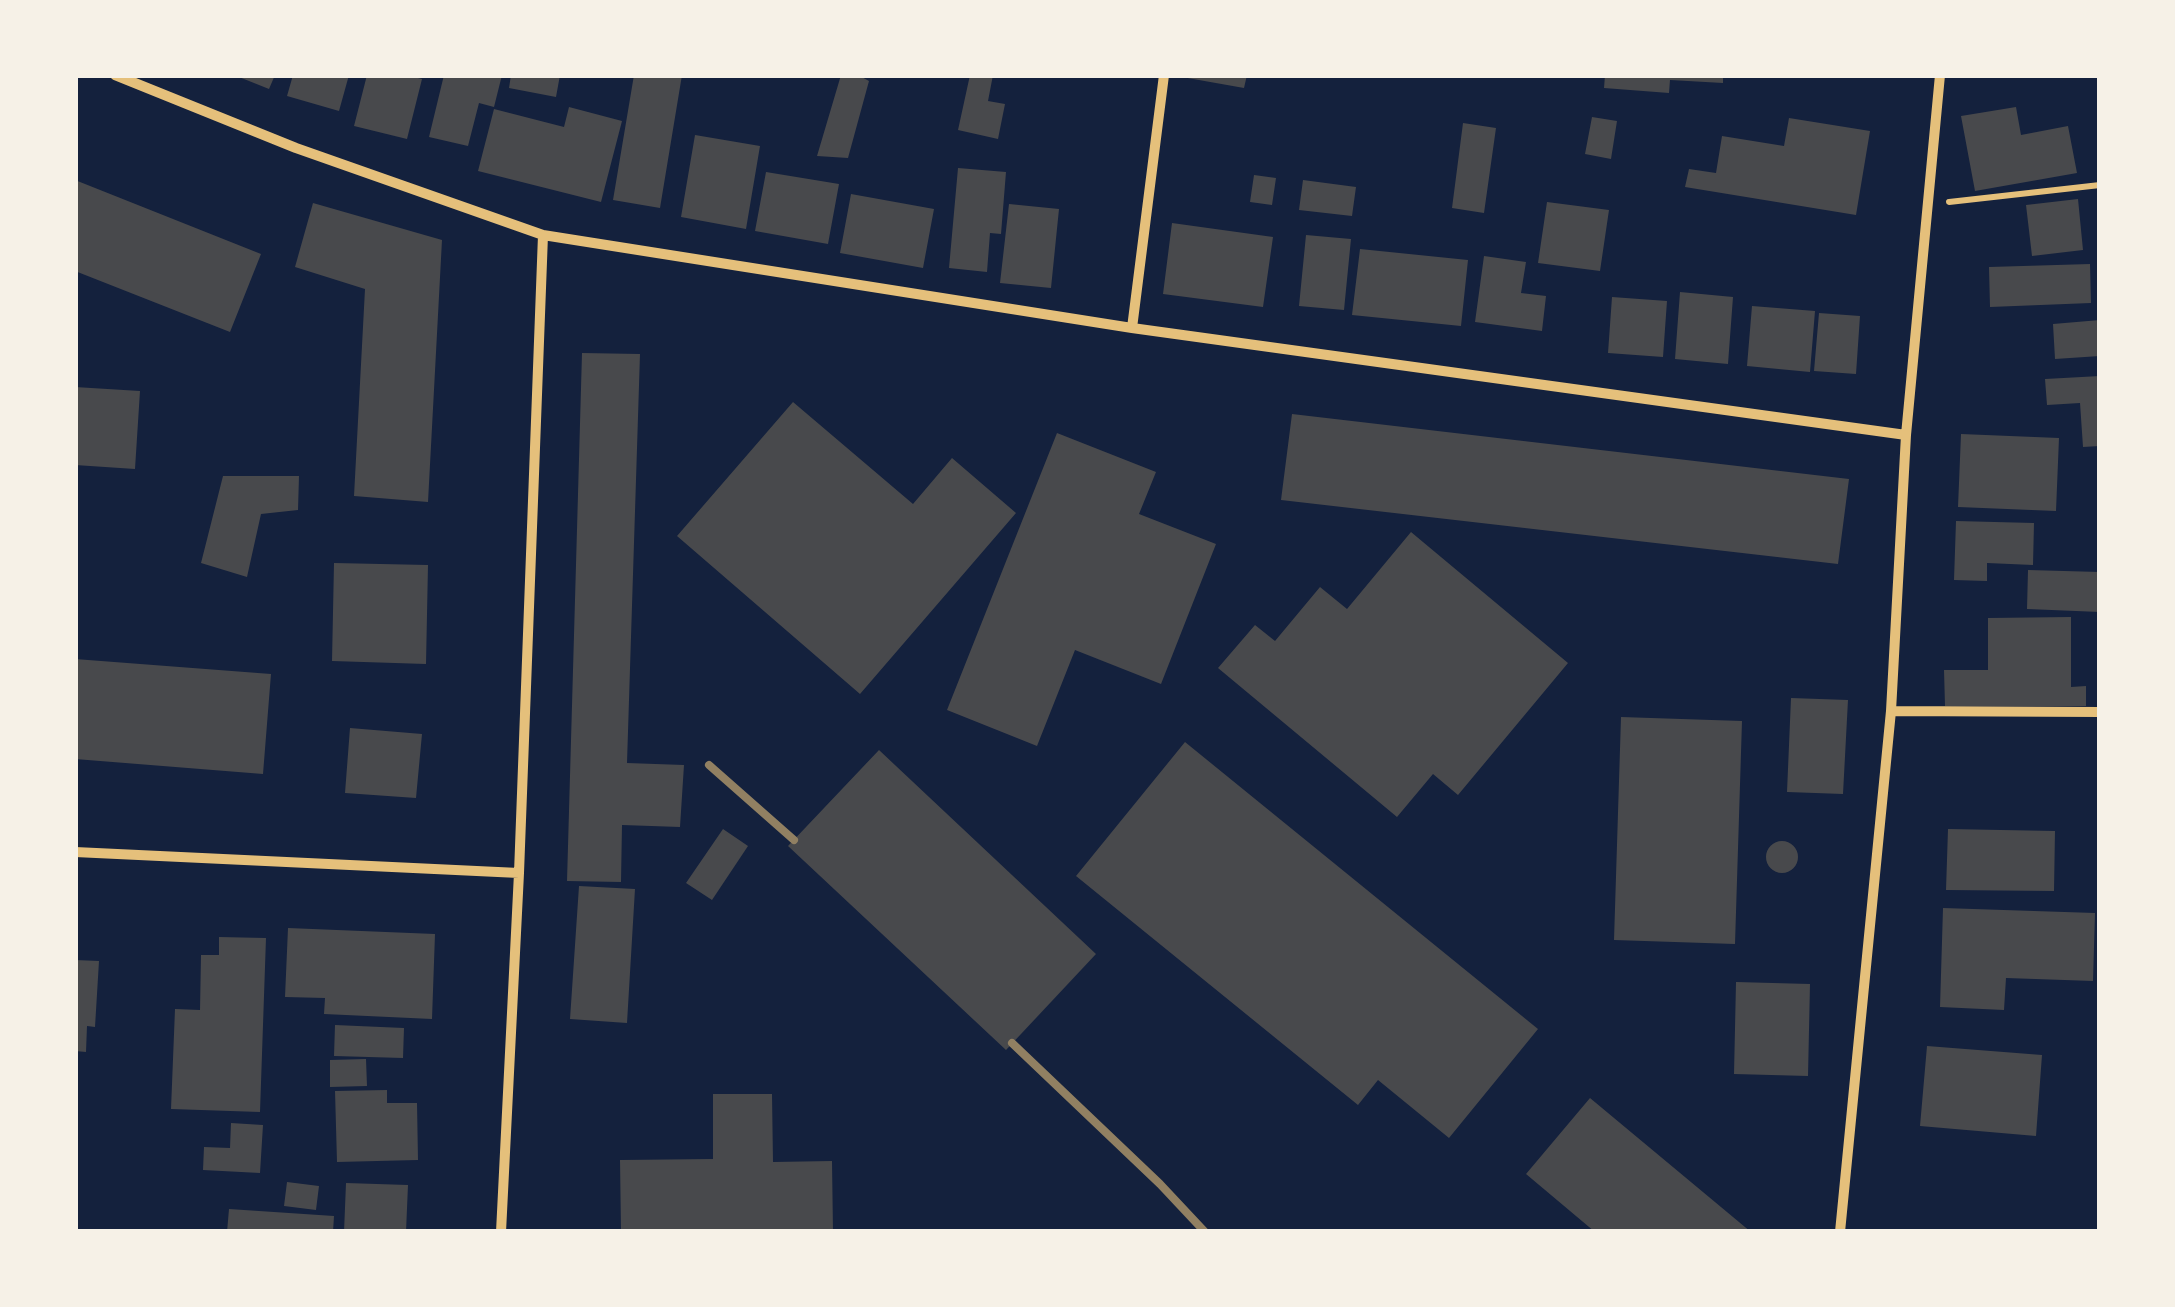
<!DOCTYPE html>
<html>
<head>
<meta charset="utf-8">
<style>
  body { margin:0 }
  #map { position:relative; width:2175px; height:1307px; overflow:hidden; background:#14213d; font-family:"Open Sans",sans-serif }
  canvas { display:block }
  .frame { position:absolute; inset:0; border:78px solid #f6f1e7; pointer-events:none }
</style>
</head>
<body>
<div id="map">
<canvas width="2175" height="1307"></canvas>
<div class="frame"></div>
</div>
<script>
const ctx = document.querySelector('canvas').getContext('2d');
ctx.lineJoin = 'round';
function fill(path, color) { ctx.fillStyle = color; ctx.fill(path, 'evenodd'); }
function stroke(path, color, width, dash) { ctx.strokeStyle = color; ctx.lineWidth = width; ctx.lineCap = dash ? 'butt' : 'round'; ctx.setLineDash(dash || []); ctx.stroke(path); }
const building = new Path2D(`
  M234 75H275L269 89Z
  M293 75H349L339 111 287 96Z
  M367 75H406L422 79 407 139 354 126Z
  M444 75H502L494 107 479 103 468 146 429 137Z
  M511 75H560L556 97 509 88Z
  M634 75H682L660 208 613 200Z
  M841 75H858L869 81 848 158 817 156Z
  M970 75H993L988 101 1005 104 998 139 958 130Z
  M1182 75H1247L1244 88 1182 77Z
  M1605 75H1723V83L1670 80 1669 93 1604 88Z
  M569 107 622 121 601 202 478 171 494 109 564 127Z
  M2016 107 2021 135 2068 126 2077 173 1975 191 1961 116Z
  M1592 117 1617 121 1611 159 1585 154Z
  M1789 118 1870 131 1856 215 1685 187 1689 169 1716 173 1722 136 1784 146Z
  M1463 123 1496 128 1484 213 1452 208Z
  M695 135 760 146 746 229 681 217Z
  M958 168 1006 172 1001 234 990 233 987 272 949 268Z
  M766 172 839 184 828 244 755 231Z
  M1254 175 1276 178 1272 205 1250 202Z
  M75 180 261 254 230 332 75 271Z
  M1303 180 1356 187 1352 216 1299 210Z
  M851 194 934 209 923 268 840 253Z
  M2078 199 2083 250 2032 256 2026 205Z
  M1547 202 1609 210 1600 271 1538 263Z
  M313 203 442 240 428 502 354 496 365 289 295 267Z
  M1009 204 1059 209 1051 288 1000 283Z
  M1172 223 1273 237 1263 307 1163 294Z
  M1306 235 1351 239 1344 310 1299 306Z
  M1360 249 1468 260 1461 326 1352 315Z
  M1484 256 1526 262 1521 293 1546 296 1542 331 1475 322Z
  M2090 264 2091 303 1990 307 1989 267Z
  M1680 292 1733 297 1728 364 1675 359Z
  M1612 297 1667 301 1663 357 1608 353Z
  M1752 306 1815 311 1810 372 1747 366Z
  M1819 313 1860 316 1856 374 1814 371Z
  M2100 320V356L2055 359 2053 324Z
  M582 353 640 354 627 763 684 765 680 827 622 825 621 882 567 881Z
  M2100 376V446L2083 447 2080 403 2047 405 2045 379Z
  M75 387 140 391 135 469 75 465Z
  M793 402 913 504 952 458 1016 513 860 694 677 536Z
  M1292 414 1849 479 1838 564 1281 500Z
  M1057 433 1156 472 1139 514 1216 544 1161 684 1075 650 1037 746 947 710Z
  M1961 434 2059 438 2056 511 1958 507Z
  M223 476H299L298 510 261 514 247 577 201 563Z
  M1956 521 2034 523 2033 565 1987 563V581L1954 580Z
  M1411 532 1568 663 1458 795 1433 774 1397 817 1218 668 1255 625 1275 641 1320 587 1347 609Z
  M334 563 428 565 426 664 332 661Z
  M2028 570 2100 572V612L2027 609Z
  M2071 617V687L2086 686V706H1945L1944 670H1988V618Z
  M75 659 271 674 263 774 75 759Z
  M1791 698 1848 700 1843 794 1787 792Z
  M1621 717 1742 721 1735 944 1614 940Z
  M350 728 422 734 416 798 345 793Z
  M1185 742 1538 1029 1449 1138 1378 1080 1358 1105 1076 876Z
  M879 750 1096 954 1006 1050 788 846Z
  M723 829 748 846 712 900 686 883Z
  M1948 829 2055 831 2054 891 1946 890Z
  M1766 857a16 16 0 1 1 32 0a16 16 0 1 1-32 0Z
  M579 886 635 889 627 1023 570 1019Z
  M1943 908 2095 913 2093 981 2006 978 2004 1010 1940 1007Z
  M288 928 435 934 432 1019 324 1014 325 998 285 997Z
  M219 937 266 938 260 1112 171 1109 175 1009 200 1010 201 955H219Z
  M75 960 99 961 95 1027 87 1026 86 1052 75 1051Z
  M1736 982 1810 984 1808 1076 1734 1074Z
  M335 1025 404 1028 403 1058 334 1056Z
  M1927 1046 2042 1055 2036 1136 1920 1126Z
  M366 1059 367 1086 330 1087V1060Z
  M387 1090V1103H417L418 1160 337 1162 335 1091Z
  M713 1094H772L773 1162 832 1161 833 1232H621L620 1160 713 1159Z
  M1590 1098 1751 1232H1595L1526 1174Z
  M231 1123 263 1125 260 1173 203 1170 204 1147 230 1148Z
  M287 1182 319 1186 316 1210 284 1206Z
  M346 1183 408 1185 406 1232H344Z
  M229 1209 334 1216 333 1232H227Z`);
const path = new Path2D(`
  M1949 202 2100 185`);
const minor = new Path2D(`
  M115 75 296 148 543 235 1132 328 1906 435
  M1132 328 1164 75
  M1891 711 2100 712
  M75 852 519 873
  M501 1232 519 873 543 235
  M1840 1232 1891 711 1906 435 1940 75`);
const rail = new Path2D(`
  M709 765 794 840
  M1012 1043 1160 1184 1205 1232`);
fill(building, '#48494c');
stroke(path, '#e5c07b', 6);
stroke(minor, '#e5c07b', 10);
stroke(rail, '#918062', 8);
</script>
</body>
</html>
